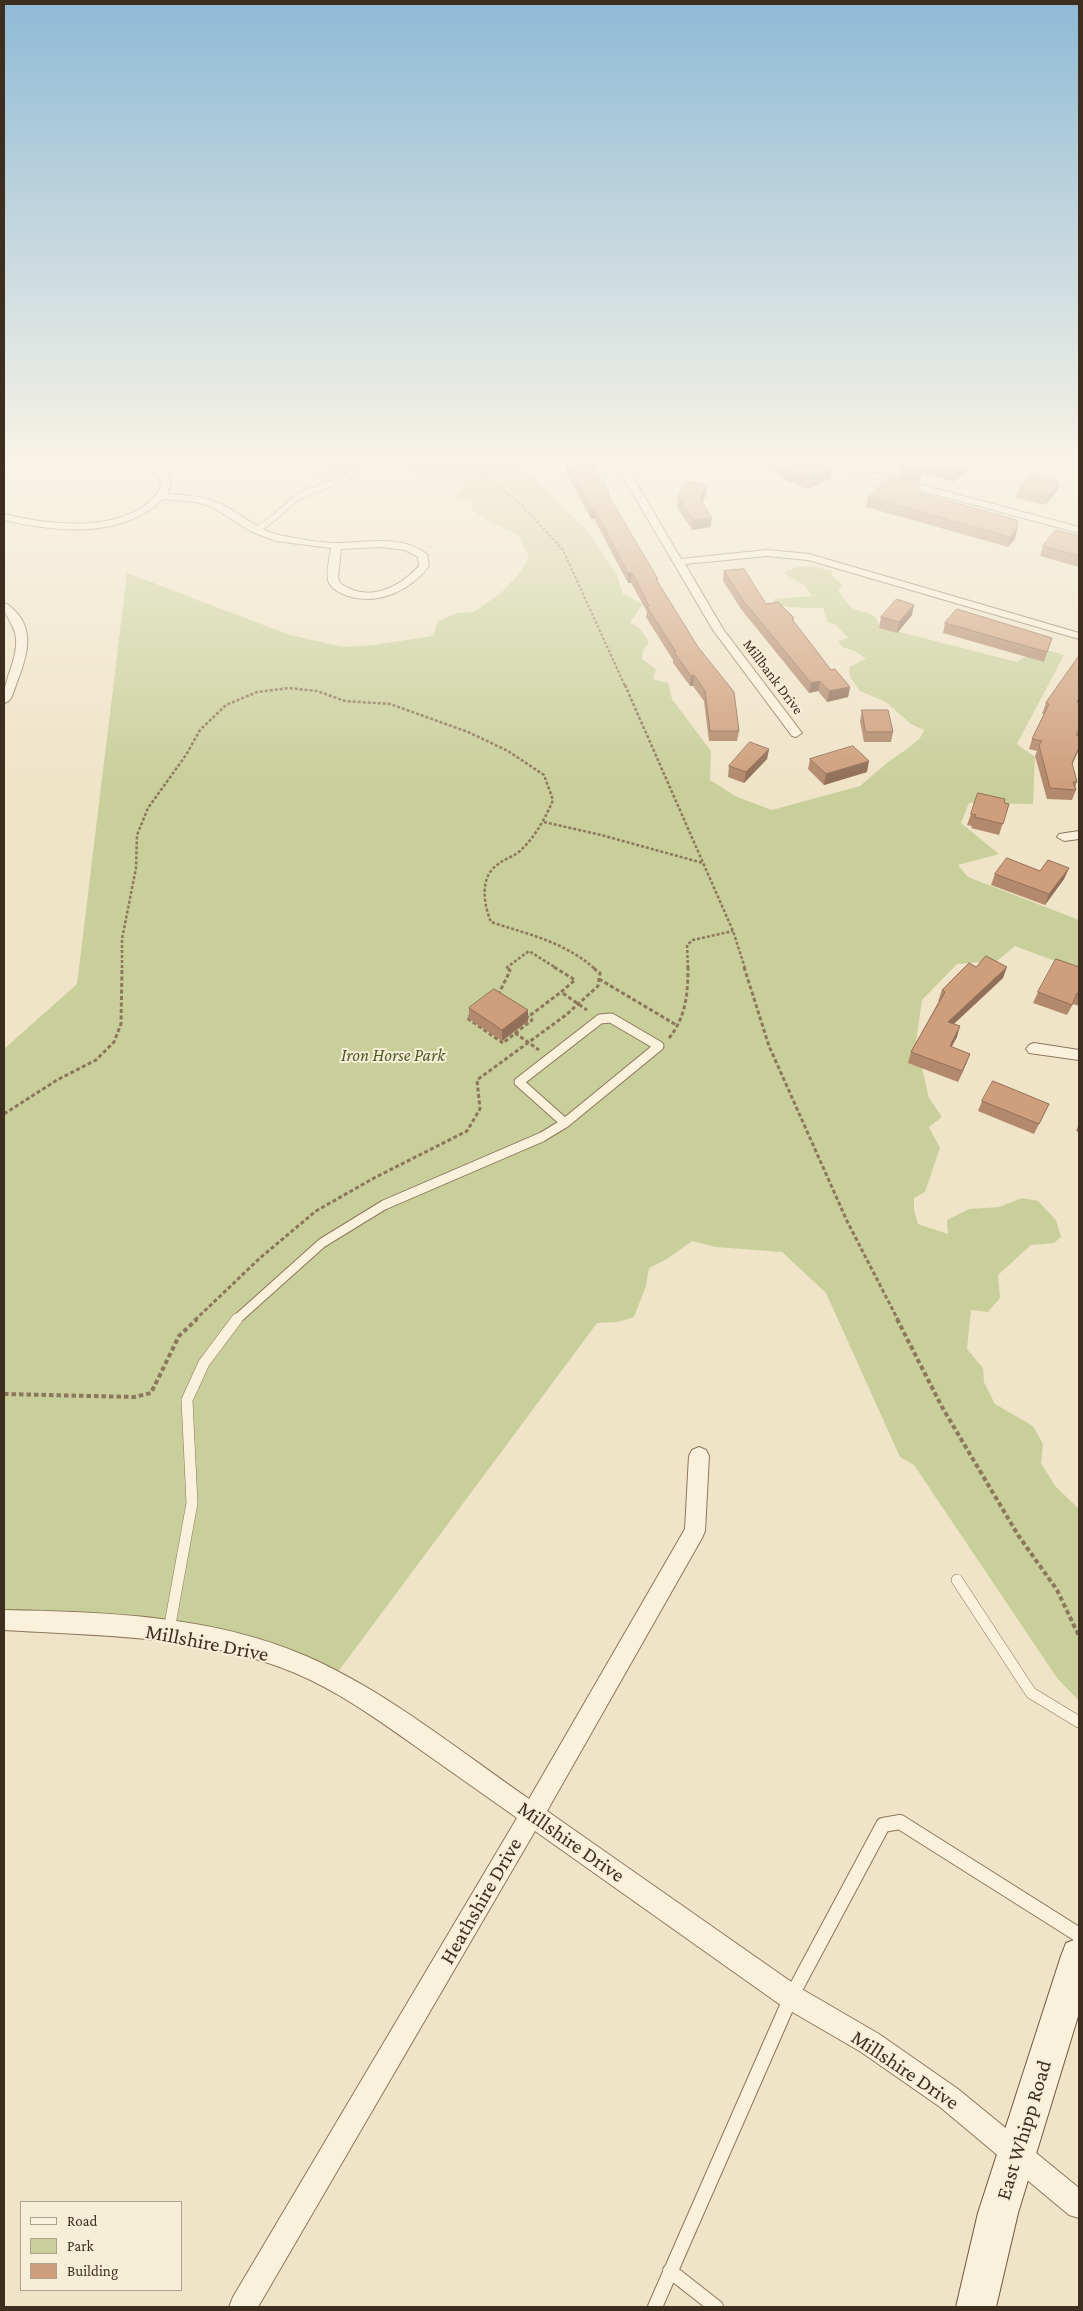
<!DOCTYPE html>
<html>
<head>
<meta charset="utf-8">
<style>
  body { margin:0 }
  #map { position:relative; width:1083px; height:2311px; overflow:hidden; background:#f0e4c8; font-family:"Crimson Pro",serif }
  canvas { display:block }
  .frame { position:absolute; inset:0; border:5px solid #3d2e20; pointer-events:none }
  .legend { position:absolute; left:20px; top:2201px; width:162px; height:90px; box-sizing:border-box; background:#f7eed8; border:1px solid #ada18e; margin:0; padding:6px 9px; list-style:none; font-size:15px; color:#3d2e20 }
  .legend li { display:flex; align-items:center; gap:10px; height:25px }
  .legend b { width:25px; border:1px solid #ada18e }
</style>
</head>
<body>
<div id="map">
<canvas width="1083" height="2311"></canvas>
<div class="frame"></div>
<ul class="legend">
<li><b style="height:6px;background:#faf1dc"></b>Road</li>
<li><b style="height:14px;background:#c9cf9b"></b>Park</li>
<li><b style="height:14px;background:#cf9f7d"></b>Building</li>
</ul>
</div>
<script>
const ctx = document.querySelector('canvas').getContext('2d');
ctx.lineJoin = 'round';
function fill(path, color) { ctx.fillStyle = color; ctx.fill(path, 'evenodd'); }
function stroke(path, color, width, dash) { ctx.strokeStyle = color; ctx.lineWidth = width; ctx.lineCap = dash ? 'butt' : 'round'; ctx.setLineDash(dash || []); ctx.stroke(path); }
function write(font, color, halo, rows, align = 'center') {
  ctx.font = font + ' "Crimson Pro",serif'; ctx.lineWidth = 4; ctx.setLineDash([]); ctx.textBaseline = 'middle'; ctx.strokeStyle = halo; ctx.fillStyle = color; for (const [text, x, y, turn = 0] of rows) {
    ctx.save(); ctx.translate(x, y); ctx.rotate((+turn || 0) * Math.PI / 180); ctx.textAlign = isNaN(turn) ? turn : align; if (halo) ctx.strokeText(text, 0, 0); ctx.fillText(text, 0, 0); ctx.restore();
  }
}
const green = new Path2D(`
  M349 460H501L500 462 528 468 542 487 587 530 617 575 623 594 643 604 630 622 640 629 649 642 643 651 642 659 656 669 653 679 668 683 672 699 711 751 710 780 737 797 772 810 860 786 888 762 907 749 920 738 924 730 911 724 886 702 860 691 850 677 849 667 866 659 855 651 842 647 838 641 848 638 836 625 828 622 823 608C806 607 790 610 774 602V599L812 596 805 586 784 573C799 563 815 566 831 571L832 576 843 585 838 590C842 595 846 603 851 607 863 616 874 607 880 627L1017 662 1040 648 1064 655 1017 744 1035 757 1033 804 969 803 961 823 999 854 958 865 968 877 1079 920V970L1015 946 997 961 957 964 922 1000 916 1042 929 1098 942 1117 929 1127 940 1148 925 1192 914 1198V1210L918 1224 948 1234 947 1220 969 1209 999 1207 1022 1198 1038 1201 1056 1220 1061 1237 1054 1243 1031 1245 998 1275 1000 1298 988 1312 971 1310 967 1349 983 1368 984 1382 995 1404 1033 1426 1043 1444 1041 1463 1056 1487 1079 1509V1701L1057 1678 914 1465 900 1457 826 1293 782 1252 716 1247 692 1241 667 1259 649 1268 646 1286 634 1317 618 1322 597 1323 332 1680 296 1663 97 1626 4 1620V1049L77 984 127 573 290 635 343 647 373 645 433 636 438 621 457 613 474 612 502 592 519 574 529 557 518 535 490 522 472 510 471 500 457 501 453 498 465 487 464 482 445 478 422 477 405 469 386 467 378 462 351 481 326 485 317 477 324 467Z`);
const pathFar3 = new Path2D(`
  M460 460 473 467 522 505 563 550 625 686`);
const pathFar2 = new Path2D(`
  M625 685 733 931 745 968
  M544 822 601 835 703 863
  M122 968V939L136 868 137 835 148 808 186 755 200 730 226 705 257 692 289 688 317 691 345 701 390 704 468 732 508 751 544 775 553 800C545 819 535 837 520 851 513 857 504 859 497 865 479 878 484 905 491 922 530 935 562 941 594 968
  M506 968 529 951 556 968
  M688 968 687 945 693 940 733 931`);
const pathFar1 = new Path2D(`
  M554 967 575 980 561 992 587 1010
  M744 967 769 1046 847 1221 898 1320
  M599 979 678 1026
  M498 995 510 971 507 967
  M472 1015 467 1018 503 1043 532 1020 528 1017
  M525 1015 528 1017 561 992
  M515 1033 539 1050
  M669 1038C686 1017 688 993 688 967
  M4 1114 57 1080 96 1060 114 1042 121 1024 122 967
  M195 1320 260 1258 316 1211 374 1178 467 1131 480 1109 477 1080 566 1015 598 986 600 973 592 967`);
const path = new Path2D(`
  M897 1319 942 1407 1018 1535 1057 1590 1079 1636
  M4 1394 134 1397 151 1393 179 1336 197 1319`);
const serviceFar3 = new Path2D(`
  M256 530C274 521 282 508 297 498 314 487 335 486 351 473L352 468 348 460`);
const serviceFar2 = new Path2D(`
  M611 1018 659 1046 565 1123 519 1082 600 1019Z
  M236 1320 322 1243 384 1205 542 1137 565 1123`);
const serviceFar1 = new Path2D(`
  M957 1580 1031 1693 1079 1722
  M169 1630 192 1503 187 1400 204 1363 237 1319`);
const service = new Path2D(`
  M670 2271 716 2307
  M655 2307 791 1997 883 1825 900 1822 1079 1935`);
const minor = new Path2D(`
  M115 460C133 459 184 463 167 494 183 495 201 496 216 502 240 511 257 532 284 536 301 539 320 543 337 543 367 543 400 534 427 554L429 566C411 590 378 606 348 596 341 594 332 589 329 583 325 573 330 558 331 548L276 541 250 531 211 506 195 502 163 499C123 539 55 532 4 520V514C48 525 122 534 155 496 161 490 163 482 158 476 147 462 127 469 115 460ZM381 547 405 550 418 557 419 566C398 589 367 603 340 583L338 578 341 549Z
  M613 460H623L681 559 767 550 809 554 1079 633V639L808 560 767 556 685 564 723 629 802 733 796 737 792 736 713 630Z
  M832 460H844L862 469 1079 527V533L856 473Z
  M4 603C9 604 12 608 16 612 36 633 25 662 16 685 13 692 12 702 4 703 2 681 18 661 16 638 15 624 3 616 4 603Z
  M1079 831V839L1064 841 1057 837 1059 834Z
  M1034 1043 1079 1050V1060L1029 1053 1026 1049 1029 1045Z
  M699 1447 706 1450 709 1456 705 1531 702 1538 547 1811 800 1988 879 2034 958 2089 1079 2188V2218L1069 2215 940 2107 861 2052 782 2006 535 1831 258 2307H229L233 2297 517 1818C483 1794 449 1770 415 1746 377 1719 338 1691 295 1673 204 1635 101 1636 4 1630V1610C104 1612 212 1615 306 1656 386 1691 457 1749 529 1799L685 1529 689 1456 692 1450Z`);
const secondary = new Path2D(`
  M1079 1938V2013L1018 2213 996 2307H956L978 2213 1061 1956 1066 1943Z`);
const wall = new Path2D(`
  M655 460H678V463L659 465Z
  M763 460H810L831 468 830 478 808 489 785 480Z
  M910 460H926L925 463 928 460H971L969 468 954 482 922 473 917 493 1017 529 1015 539 1008 547 866 507 868 497 899 476 901 467Z
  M566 462 591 465 609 493 608 496 658 583 739 731 737 741H709L704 701 693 686H690L673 663V660L646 617 647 612 631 583H628L594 519H591L566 472Z
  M1060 482 1057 491 1045 505 1016 498 1019 488Z
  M706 495 702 502 711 527 692 530 677 507 678 497Z
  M1079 536V567L1040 556 1043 546Z
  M724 571 766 604 794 618 793 621 831 670 850 687 848 697 827 702 818 691 809 693 741 609 723 581Z
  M912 615 897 633 879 628 881 617Z
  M945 623 1052 638 1044 662 943 633Z
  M1079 656V749L1072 765 1077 782 1075 787 1076 790 1072 800 1047 799 1035 756 1037 751 1029 749 1032 739 1044 714H1042L1046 703Z
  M862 710 893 732 891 742H864L860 721Z
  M769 749 767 759 744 783 728 777 729 766Z
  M810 759 867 772 824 785 808 769Z
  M1004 803 1009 804 999 835 971 828 972 826 967 825 971 814Z
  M1069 868 1064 879 1045 905 991 885 995 874Z
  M976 967 1003 978 954 1024 957 1037 951 1047 970 1054 966 1064 958 1082 908 1063 911 1052 939 1001H938L942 990Z
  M1079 967V1006L1073 1004 1067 1015 1033 1003 1038 992Z
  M469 1008 528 1021 502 1041 469 1019Z
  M982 1101 1049 1104 1034 1134 978 1111Z
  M1079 1124V1132L1076 1131Z`);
const shadedWall = new Path2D(`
  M659 460H678V463L659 465Z
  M970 460H971L969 468 954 482 957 472Z
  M831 468 830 478 808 489 810 480Z
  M1060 482 1057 491 1045 505 1048 495Z
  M707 485 706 495 699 508 700 498Z
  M591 509H594V519H591Z
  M712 518 711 527 692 530 693 520Z
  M1017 529 1015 539 1008 547 1010 537Z
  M628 573H632L631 583H628Z
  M914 605 912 615 897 633 899 622Z
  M694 675 693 686H690L691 676Z
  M820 681 818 691 809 693 811 683Z
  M850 687 848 697 827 702 829 691Z
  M1079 747V749L1068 774 1072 763Z
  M769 749 767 759 744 783 746 772Z
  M869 761 867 772 824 785 826 774Z
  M1069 868 1064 879 1045 905 1049 894Z
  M1007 967 1003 978 945 1032 948 1022Z
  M528 1010V1021L502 1041V1030Z
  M960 1026 957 1037 946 1057 950 1046Z
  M970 1054 966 1064 958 1082 962 1071Z`);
const building = new Path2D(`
  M585 460H591V465H593L600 477 609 493H607L658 579H656L698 647 734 692 739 731H710L705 691 694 675 691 676 674 652H676L647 607 649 606 632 573H628L594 509H591L566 462Z
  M774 460H810L831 468 810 480 786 470Z
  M910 460H925V463L928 460H970L957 472 924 464 922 473 901 467Z
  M1032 474 1060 482 1048 495 1019 488Z
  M893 475 920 482 917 492 1017 520V529L1010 537 868 497Z
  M687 482 707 485 700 498 712 518 693 520 678 497Z
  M1056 530 1079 536V556L1043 546Z
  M744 569 766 604 778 602 794 618 792 619 831 670 835 669 850 687 829 691 820 681 811 683 742 599 724 571Z
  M897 599 914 605 899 622 881 617Z
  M957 609 1052 638 1047 652 945 623Z
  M1079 656V698L1077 702 1079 703V730L1076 735 1079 736V747L1072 763 1077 782H1073L1076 790 1050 788 1039 745 1042 741 1032 739 1049 704 1046 703Z
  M862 710H888L893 732H866Z
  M750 742 769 749 746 772 729 766Z
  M853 746 869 761 826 774 810 759Z
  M978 793 1005 799 1004 803 1009 804 1003 824 975 817 976 815 971 814Z
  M1007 858 1040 871 1048 860 1069 868 1049 894 995 874Z
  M986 956 1007 967 948 1022 960 1026 950 1046 970 1054 962 1071 911 1052 945 992 942 990 969 963 976 967Z
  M1056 959 1079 967V994L1077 993 1072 1005 1038 992Z
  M494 989 528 1010 502 1030 469 1008Z
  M993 1081 1049 1104 1039 1124 982 1101Z`);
const farStreetnames = [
  ["Millbank Drive",773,677,53]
];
const parkNames = [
  ["Iron Horse Park",393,1055]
];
const nearStreetnames = [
  ["Millshire Drive",207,1643,11],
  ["Millshire Drive",571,1842,35],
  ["Heathshire Drive",481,1901,-60],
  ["Millshire Drive",905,2070,34],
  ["East Whipp Road",1024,2130,-73]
];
fill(green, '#c9cf9b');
stroke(serviceFar3, '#8d765c', 7);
stroke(serviceFar2, '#8d765c', 11);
stroke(serviceFar1, '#8d765c', 12);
stroke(service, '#8d765c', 16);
stroke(minor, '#8d765c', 2);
stroke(secondary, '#6f573f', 2);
stroke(pathFar3, '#8d765c', 2, [2.5, 2]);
stroke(pathFar2, '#8d765c', 2.5, [3, 2]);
stroke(pathFar1, '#8d765c', 3, [4, 2.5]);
stroke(path, '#8d765c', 4, [4.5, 3]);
stroke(serviceFar3, '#faf1dc', 5.5);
stroke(serviceFar2, '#faf1dc', 9);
stroke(serviceFar1, '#faf1dc', 11);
stroke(service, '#faf1dc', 14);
fill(minor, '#faf1dc');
fill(secondary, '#faf1dc');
fill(wall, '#b2896c');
fill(shadedWall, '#916f58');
fill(building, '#cf9f7d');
stroke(building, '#916f58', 1);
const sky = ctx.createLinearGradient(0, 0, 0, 783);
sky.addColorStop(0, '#8fbad6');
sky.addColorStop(0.59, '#f8f3e6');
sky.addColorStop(1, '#f8f3e600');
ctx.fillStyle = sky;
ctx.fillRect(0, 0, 1083, 783);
write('15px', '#3d2e20', '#f7eed8', farStreetnames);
write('italic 18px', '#4d5a26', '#f7eed8', parkNames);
write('21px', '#3d2e20', '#f7eed8', nearStreetnames);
</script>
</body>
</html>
